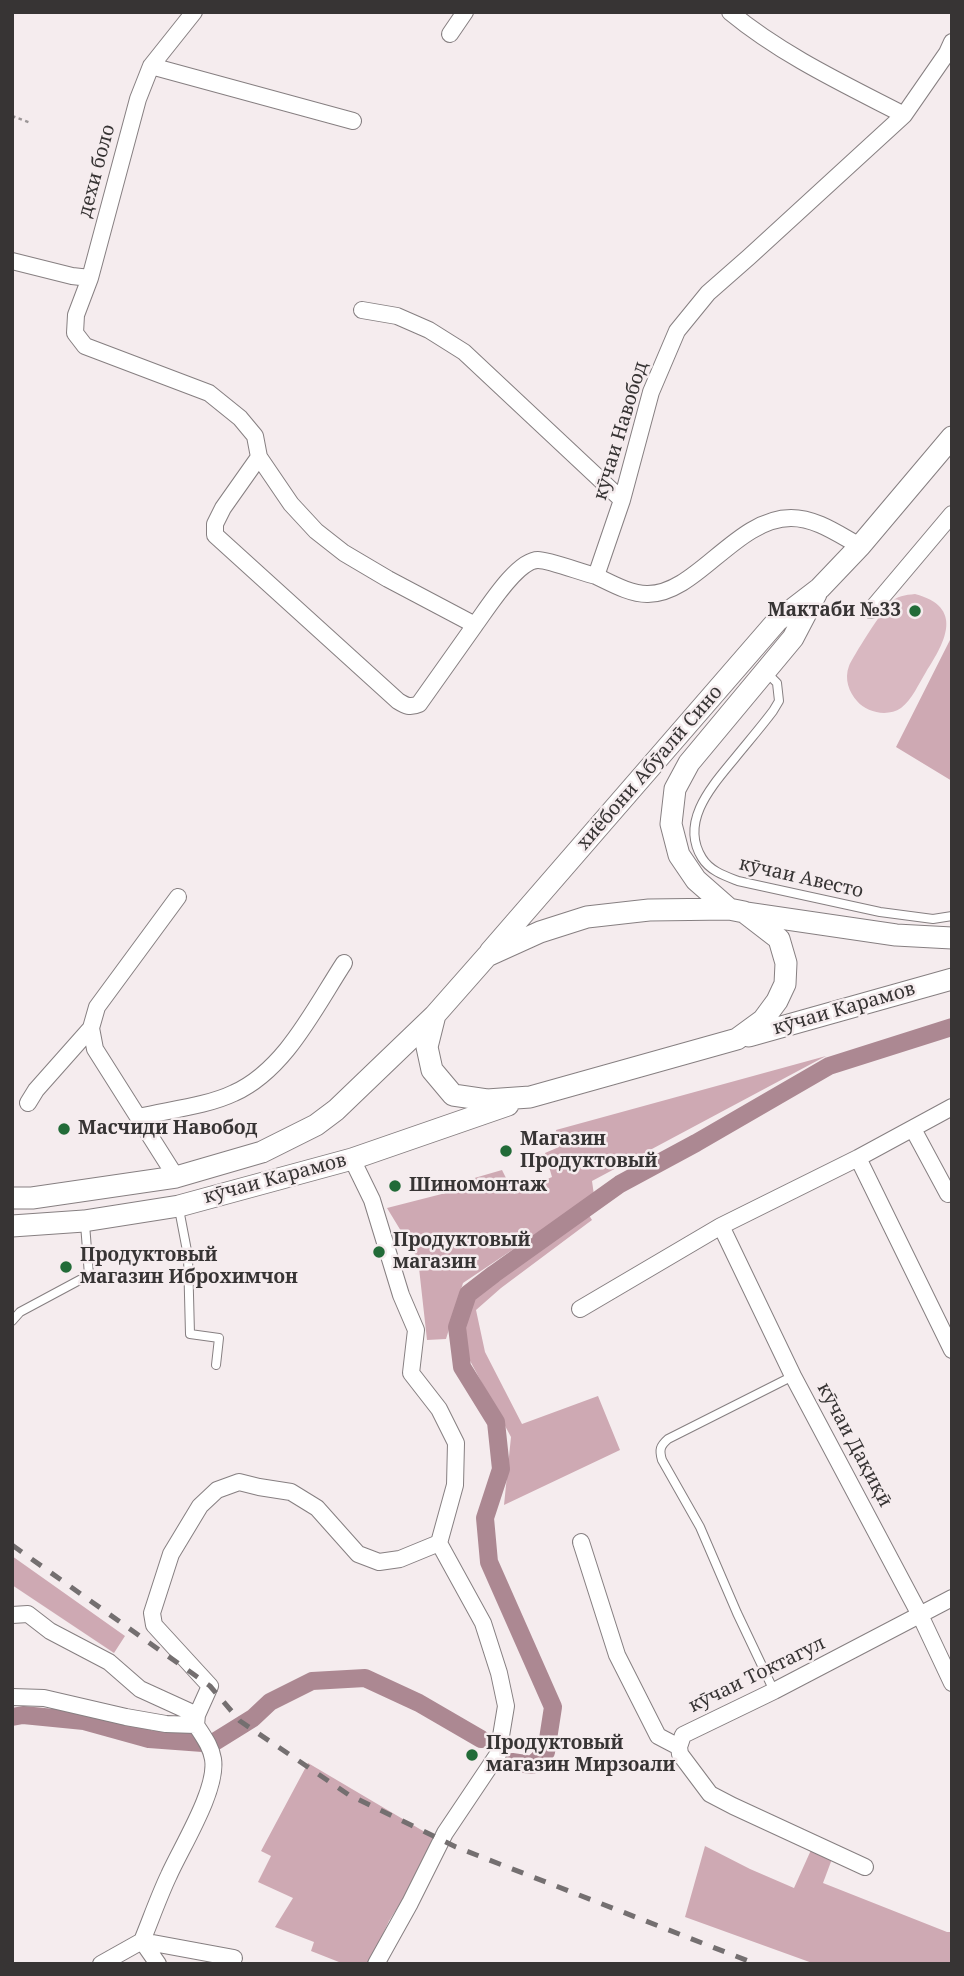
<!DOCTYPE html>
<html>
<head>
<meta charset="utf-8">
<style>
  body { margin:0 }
  #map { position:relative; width:964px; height:1976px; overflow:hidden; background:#f5ecee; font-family:"Noto Serif",serif }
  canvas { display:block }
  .frame { position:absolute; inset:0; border:14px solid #373434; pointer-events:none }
</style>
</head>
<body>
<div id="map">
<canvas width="964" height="1976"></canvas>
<div class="frame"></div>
</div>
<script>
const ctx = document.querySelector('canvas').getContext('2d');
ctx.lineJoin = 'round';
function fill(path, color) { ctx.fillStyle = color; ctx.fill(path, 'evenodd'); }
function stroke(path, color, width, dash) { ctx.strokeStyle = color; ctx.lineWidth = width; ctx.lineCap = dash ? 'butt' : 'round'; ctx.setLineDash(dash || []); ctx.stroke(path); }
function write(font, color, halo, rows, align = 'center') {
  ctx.font = font + ' "Noto Serif",serif'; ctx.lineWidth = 5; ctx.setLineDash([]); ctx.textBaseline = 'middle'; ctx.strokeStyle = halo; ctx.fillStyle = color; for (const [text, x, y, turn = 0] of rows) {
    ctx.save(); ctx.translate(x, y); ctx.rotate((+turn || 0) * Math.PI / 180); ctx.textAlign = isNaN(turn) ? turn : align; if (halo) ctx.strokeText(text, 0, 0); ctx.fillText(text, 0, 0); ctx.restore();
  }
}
const green = new Path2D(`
  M915 594C964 607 946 641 926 672 919 683 912 700 901 708 888 717 867 713 857 701 849 692 844 679 849 666 852 658 883 609 890 603 897 596 905 595 915 594Z`);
const forest = new Path2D(`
  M952 636V781L896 747Z
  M826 1056 592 1181 594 1195 463 1283 446 1339 427 1340 418 1259 387 1208 473 1186 471 1179 502 1170 514 1194 552 1177 545 1153 559 1147 556 1130Z
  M587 1212 592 1220 501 1288 476 1310 485 1352 522 1424 598 1396 620 1450 504 1505 511 1437 468 1357 464 1328 471 1299Z
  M12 1556 125 1636 114 1653 12 1585Z
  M308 1763 440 1841 389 1921 369 1964H344L311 1951 314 1942 275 1927 293 1898 258 1882 271 1856 261 1851Z
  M705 1846 750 1869 794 1888 811 1850 832 1859 823 1883 947 1932H952V1964H815L685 1917Z`);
const canal = new Path2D(`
  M12 1717 23 1715 84 1721 149 1739 203 1743
  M216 1741 253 1718 270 1702 312 1681 365 1678 419 1703 481 1739
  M512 1762 532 1765 546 1752 553 1707 489 1562 485 1518 501 1469 496 1422 462 1367 457 1327 468 1294 494 1274 620 1184 696 1143 829 1066 952 1027`);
const path = new Path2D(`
  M12 116 31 123`);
const service = new Path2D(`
  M767 673 777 683 779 701 773 711C761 727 748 742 735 758 713 785 679 821 702 858 710 871 725 876 738 881L880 912 933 919 952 916
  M179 1209 188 1256 190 1334 219 1338 216 1365
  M12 1321 20 1312 89 1275 85 1224
  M774 1691 737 1613 700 1527 662 1460C659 1450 660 1446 668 1439L793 1376`);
const minor = new Path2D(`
  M730 12C782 55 844 84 904 115
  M450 34 465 12
  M151 66 353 121
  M12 261 72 276 90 278 138 99 151 66 194 12
  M90 278 76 315 75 333 85 346 209 393 240 418 255 436 259 457 223 508 215 524V535L398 701C406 706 410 708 419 704L475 625
  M362 310 397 316 429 330 464 352 622 500
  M259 457 291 504 316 531 344 553 388 579 475 625C487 609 517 560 538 560 549 560 583 573 596 576L622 500 651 392 677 331 708 293 749 257 904 115 947 53 952 42
  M596 576C611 583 630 594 647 594 696 595 736 518 791 518 816 518 838 534 860 546
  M871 610 952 514
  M28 1103 36 1090 91 1028
  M139 1117C168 1110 207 1106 234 1093 285 1070 314 1009 344 963
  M913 1129 948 1194
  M858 1158 952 1350
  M352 1159 372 1200 401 1295 416 1330 411 1373 439 1409 456 1443 455 1485 439 1543 483 1623 499 1673 506 1706 498 1754 445 1833 410 1903 376 1964
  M176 1177 95 1049 91 1028 97 1007 178 897
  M721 1226 793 1376 920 1615 952 1683
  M580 1309 721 1226 858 1158 952 1107
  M581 1542 617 1655 658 1736 679 1747
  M12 1615 28 1614 50 1631 109 1662 140 1689 197 1715
  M12 1697 44 1698 126 1717 166 1724 196 1725
  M865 1867 733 1806 710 1794 680 1754 679 1747 683 1735 774 1691 952 1598
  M101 1964 142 1941 234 1958
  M158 1964 142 1941C151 1919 159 1896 169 1875 182 1846 218 1789 213 1759 211 1746 203 1736 196 1725L197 1715 210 1686 154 1625 152 1613 171 1554 200 1506 217 1490 239 1482 259 1487 291 1492 317 1508 358 1554 379 1562 400 1559 439 1543`);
const secondary = new Path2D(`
  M729 909 744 912 779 939 786 963 785 984 777 1001 763 1020 737 1039 530 1097 487 1100 453 1095 432 1070 427 1047 435 1015 487 956 540 932 587 917 649 910Z
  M729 909 696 880 679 855 671 824 675 789 689 763 793 638 816 594
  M746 913 896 935 952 938
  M490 952 777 621 820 588 860 546 952 437
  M749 1036 952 979
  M12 1198H32L176 1177 262 1152 316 1125 336 1110 435 1015
  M12 1226 84 1221 179 1206 352 1159 508 1105`);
const rail = new Path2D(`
  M12 1545 210 1686 240 1721 349 1795 456 1847 756 1964`);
const markers = [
  [915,611,7,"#226b38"],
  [64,1129,7,"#226b38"],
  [506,1151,7,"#226b38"],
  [395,1186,7,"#226b38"],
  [379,1252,7,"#226b38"],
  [66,1267,7,"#226b38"],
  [472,1755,7,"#226b38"]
];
const streetNames = [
  ["дехи боло",97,171,-75],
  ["кӯчаи Навобод",621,431,-73],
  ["хиёбони Абӯалӣ Сино",650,768,-49],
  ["кӯчаи Авесто",801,878,13],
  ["кӯчаи Карамов",844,1009,-16],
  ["кӯчаи Карамов",275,1179,-15],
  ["кӯчаи Дақиқӣ",854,1445,62],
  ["кӯчаи Токтагул",757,1675,-26]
];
const poiNames = [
  ["Мактаби №33",901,611,"right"],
  ["Масчиди Навобод",78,1129],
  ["Магазин",520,1140],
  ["Продуктовый",520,1162],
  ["Шиномонтаж",409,1186],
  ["Продуктовый",393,1241],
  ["магазин",393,1263],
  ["Продуктовый",80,1256],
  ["магазин Иброхимчон",80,1278],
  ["Продуктовый",486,1744],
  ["магазин Мирзоали",486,1766]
];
fill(green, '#d9b8c1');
fill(forest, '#cea9b3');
stroke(canal, '#ac8892', 18);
stroke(service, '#867f81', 10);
stroke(minor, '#867f81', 18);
stroke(secondary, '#867f81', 23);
stroke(path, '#9c9697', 2.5, [3.5, 3.5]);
stroke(service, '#fff', 8);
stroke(minor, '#fff', 16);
stroke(secondary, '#fff', 21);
stroke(rail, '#746f70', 5, [12, 12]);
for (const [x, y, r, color] of markers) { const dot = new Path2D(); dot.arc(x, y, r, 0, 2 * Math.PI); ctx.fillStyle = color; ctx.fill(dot); stroke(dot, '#f5ecee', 2.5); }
write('19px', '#373434', '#f5ecee', streetNames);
write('bold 19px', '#373434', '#f5ecee', poiNames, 'left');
</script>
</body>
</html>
